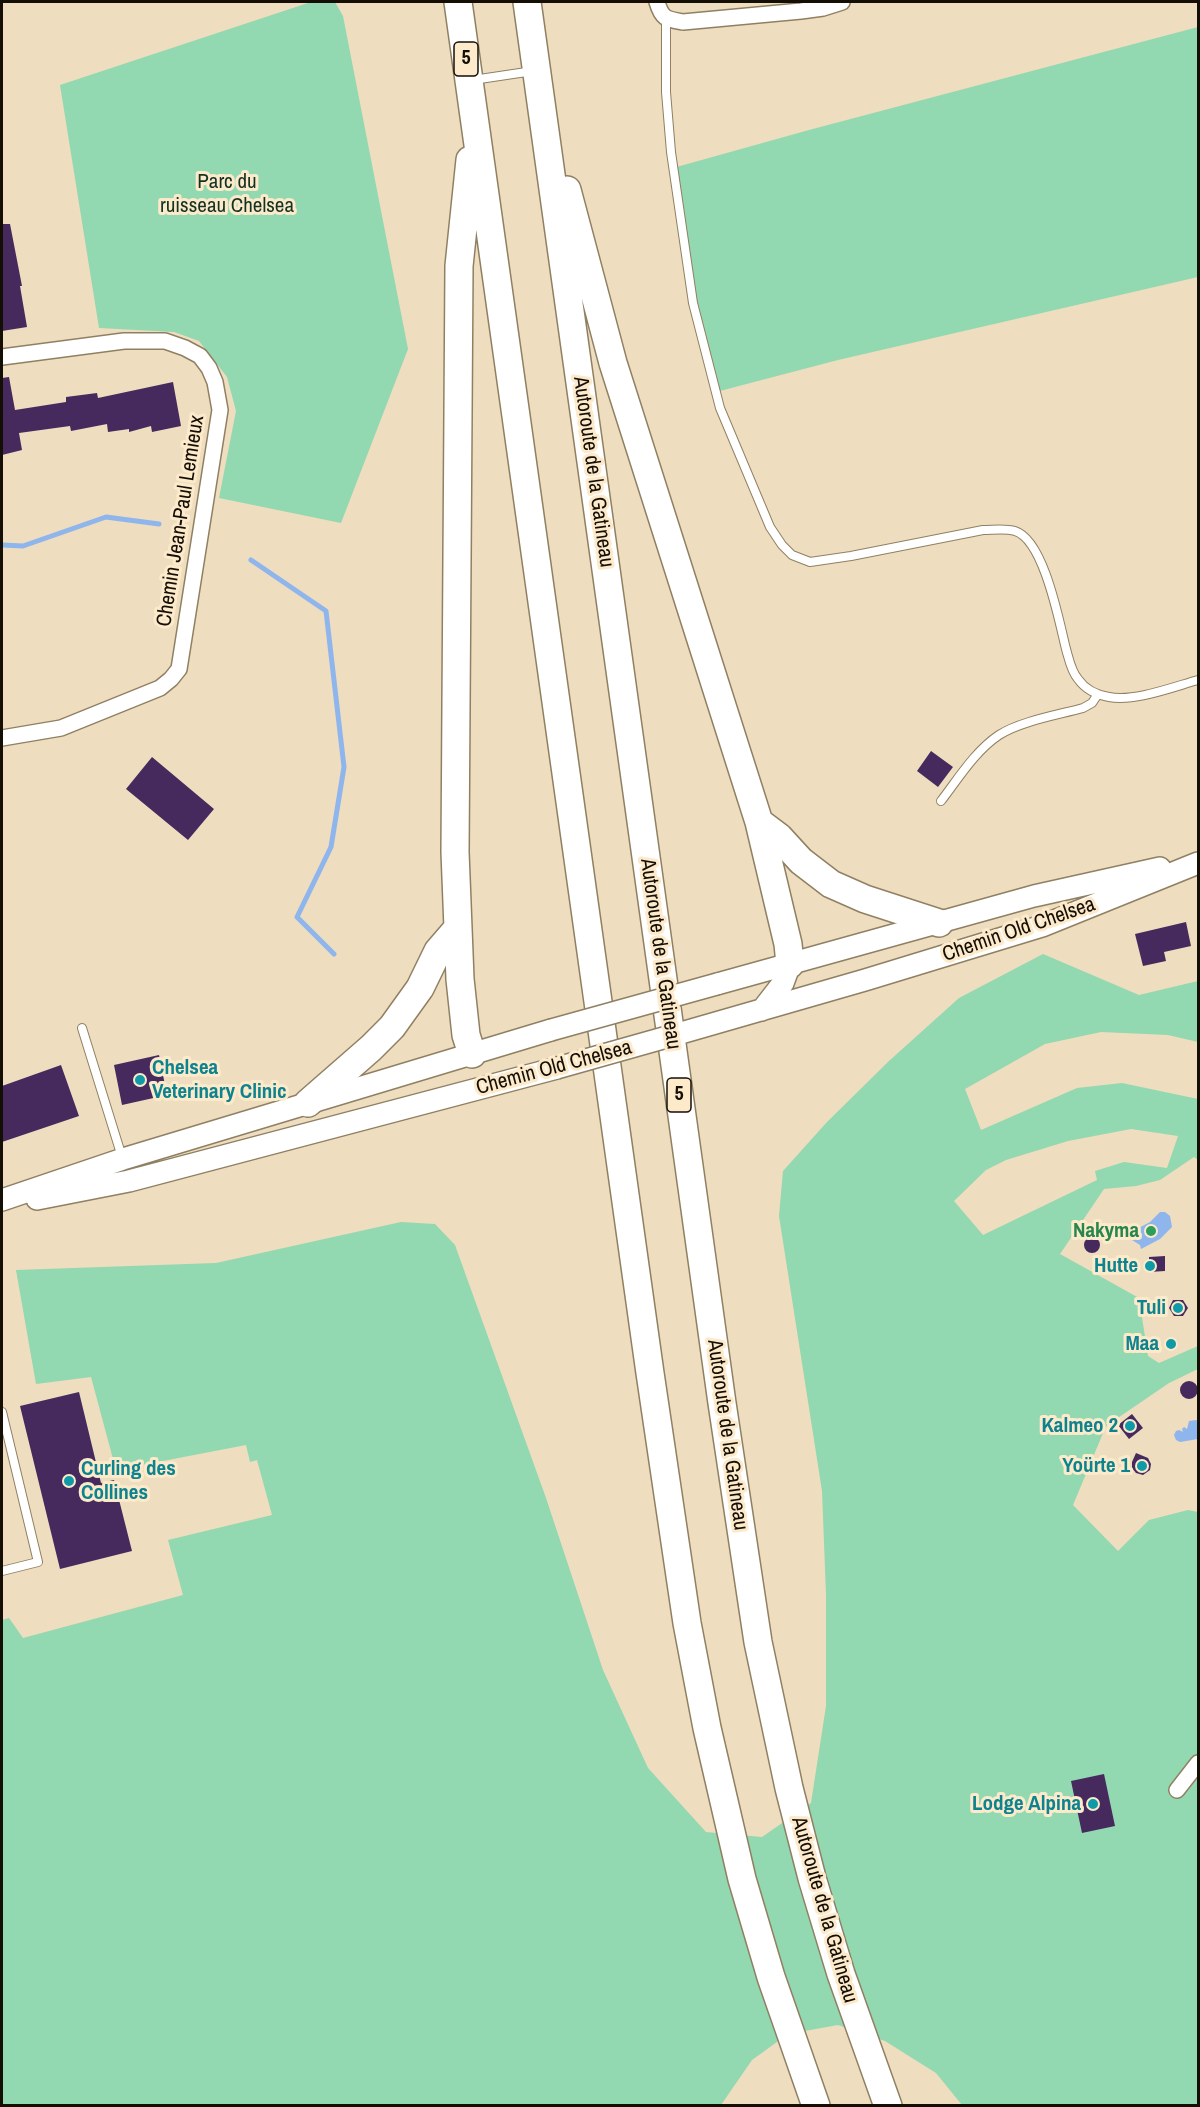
<!DOCTYPE html>
<html>
<head>
<meta charset="utf-8">
<style>
  body { margin:0 }
  #map { position:relative; width:1200px; height:2107px; overflow:hidden; background:#eeddbe; font-family:"Archivo Narrow",sans-serif }
  canvas { display:block }
  .frame { position:absolute; inset:0; border:3px solid #140e05; pointer-events:none }
</style>
</head>
<body>
<div id="map">
<canvas width="1200" height="2107"></canvas>
<div class="frame"></div>
</div>
<script>
const ctx = document.querySelector('canvas').getContext('2d');
ctx.lineJoin = 'round';
function fill(path, color) { ctx.fillStyle = color; ctx.fill(path, 'evenodd'); }
function stroke(path, color, width, dash) { ctx.strokeStyle = color; ctx.lineWidth = width; ctx.lineCap = dash ? 'butt' : 'round'; ctx.setLineDash(dash || []); ctx.stroke(path); }
function write(font, color, halo, rows, align = 'center') {
  ctx.font = font + ' "Archivo Narrow",sans-serif'; ctx.lineWidth = 6; ctx.setLineDash([]); ctx.textBaseline = 'middle'; ctx.strokeStyle = halo; ctx.fillStyle = color; for (const [text, x, y, turn = 0] of rows) {
    ctx.save(); ctx.translate(x, y); ctx.rotate((+turn || 0) * Math.PI / 180); ctx.textAlign = isNaN(turn) ? turn : align; if (halo) ctx.strokeText(text, 0, 0); ctx.fillText(text, 0, 0); ctx.restore();
  }
}
const green = new Path2D(`
  M311 2H335L343 16 408 349 341 523 219 498 236 411 227 377 199 341 174 332 99 328 60 85Z
  M1198 27V277L838 360 716 392 693 303 673 168 809 130Z
  M1043 954 1139 995 1198 981V1042L1168 1035 1101 1032 1045 1044 965 1089 981 1130 1077 1088 1122 1083 1198 1099V1160L1194 1157 1160 1180 1136 1186 1104 1189 1060 1254 1139 1298 1148 1356 1159 1363 1198 1346V1369L1169 1383 1106 1426 1073 1505 1118 1551 1149 1520 1188 1510 1198 1512V2105H962L936 2073 885 2041 838 2025 788 2034 752 2060 721 2105H2V1620L9 1618 23 1638 183 1595 168 1540 272 1515 257 1460 250 1462 246 1445 116 1470 91 1377 36 1384 16 1270 216 1263 401 1222 435 1224 455 1245 546 1498 603 1670 648 1768 706 1832 762 1837 811 1803 826 1706V1594L822 1491 779 1216 783 1171 827 1122 889 1061 959 998ZM1131 1129 1178 1136 1167 1168 1124 1162 1095 1171 1097 1180 983 1235 954 1201 986 1170 1006 1160 1068 1141Z`);
const water = new Path2D(`
  M1160 1212H1165L1170 1216 1172 1227 1160 1239 1141 1249 1140 1245 1132 1240 1131 1232 1150 1222Z
  M1196 1420 1198 1421V1439L1180 1442 1176 1440 1174 1435 1176 1431 1179 1430 1183 1432 1182 1429 1184 1427 1187 1429 1189 1421Z`);
const stream = new Path2D(`
  M2 545 23 546 106 517 159 524
  M251 560 326 611 344 767 331 847 297 917 334 954`);
const building = new Path2D(`
  M2 224H10L22 286H20L27 327 2 331Z
  M9 377 15 410 66 402V397L97 393 98 398 173 382 181 426 152 432 151 426 129 432V429L108 432 107 424 71 431 70 426 19 433 22 450 2 455V378Z
  M931 751 953 767 938 787 917 771Z
  M152 757 214 809 188 840 126 789Z
  M1186 922 1191 946 1164 952 1166 961 1143 966 1135 934Z
  M159 1055 167 1095 122 1105 114 1065Z
  M61 1065 79 1116 2 1142V1086Z
  M1084 1245a8 8 0 1 1 16 0a8 8 0 1 1-16 0Z
  M1165 1256V1271L1149 1272V1257Z
  M1173 1300H1183L1188 1308 1183 1316H1174L1169 1308Z
  M1180 1390a9 9 0 1 1 18 0a9 9 0 1 1-18 0Z
  M79 1392 101 1483 114 1480 132 1551 60 1569 20 1406Z
  M1132 1414 1143 1428 1129 1439 1118 1425Z
  M1136 1453 1148 1458 1151 1464 1150 1470 1143 1475 1136 1473 1132 1468V1462Z
  M1104 1774 1115 1826 1082 1833 1071 1781Z`);
const lane = new Path2D(`
  M666 19V92L671 152 693 303 720 408 770 527 782 545 792 555 810 562 851 556 983 530C993 530 1005 528 1015 531 1044 540 1059 621 1066 649 1069 659 1071 671 1078 679 1085 689 1097 695 1109 697 1134 702 1173 687 1198 680
  M473 80 533 71
  M941 801C958 779 975 751 999 735 1021 721 1058 715 1083 708L1092 703 1098 694
  M82 1028 122 1157
  M2 1412 38 1562 2 1571`);
const street = new Path2D(`
  M657 2C662 19 666 19 683 22L801 11 823 8 842 2
  M2 357 124 341H165L185 348 200 356 209 368 215 382 220 410 179 669 171 679 160 688 61 728 2 738
  M1177 1790 1198 1763`);
const secondary = new Path2D(`
  M717 984 1034 896 1160 868
  M762 1010 783 983 790 964
  M674 1035 865 980 1042 926 1198 863
  M37 1199 129 1181 557 1068
  M2 1200 123 1159 551 1030`);
const highway = new Path2D(`
  M458 2 650 1373 687 1623 707 1728 742 1879 771 1977 816 2106
  M527 2 722 1403 758 1642 789 1788 812 1878 841 1974 888 2106
  M470 160 459 266 455 852 460 979 466 1035 472 1054
  M567 190 613 363 759 822 788 944 790 964
  M759 822 779 837 801 861 831 884 865 899 939 923
  M308 1103 371 1048 392 1027 420 988 438 951 457 929`);
const secondaryBridge = new Path2D(`
  M551 1030 717 984
  M557 1068 674 1035`);
const markers = [
  [140,1080,6,"#0f9aa8"],
  [1151,1231,6,"#2e9e5b"],
  [1150,1266,6,"#0f9aa8"],
  [1178,1308,6,"#0f9aa8"],
  [1171,1344,6,"#0f9aa8"],
  [1130,1426,6,"#0f9aa8"],
  [1142,1466,6,"#0f9aa8"],
  [69,1481,6,"#0f9aa8"],
  [1093,1804,6,"#0f9aa8"]
];
const shields = [
  [466,59,24],
  [679,1095,24]
];
const shieldNames = [
  ["5",466,59],
  ["5",679,1095]
];
const parkNames = [
  ["Parc du",227,182],
  ["ruisseau Chelsea",227,206]
];
const streetNames = [
  ["Autoroute de la Gatineau",593,472,82],
  ["Chemin Jean-Paul Lemieux",181,521,-81],
  ["Chemin Old Chelsea",1019,930,-19],
  ["Autoroute de la Gatineau",660,954,82],
  ["Chemin Old Chelsea",554,1068,-15],
  ["Autoroute de la Gatineau",727,1435,82],
  ["Autoroute de la Gatineau",824,1910,74]
];
const cultureNames = [
  ["Chelsea",152,1068,"left"],
  ["Veterinary Clinic",152,1092,"left"],
  ["Hutte",1138,1266],
  ["Tuli",1166,1308],
  ["Maa",1159,1344],
  ["Kalmeo 2",1118,1426],
  ["Yoürte 1",1130,1466],
  ["Curling des",81,1469,"left"],
  ["Collines",81,1493,"left"],
  ["Lodge Alpina",1081,1804]
];
const leisureNames = [
  ["Nakyma",1139,1231]
];
fill(green, '#92d8b1');
fill(water, '#8fb5ed');
stroke(stream, '#8fb5ed', 5);
fill(building, '#462a5e');
stroke(lane, '#908063', 10);
stroke(street, '#908063', 18);
stroke(secondary, '#908063', 24);
stroke(highway, '#908063', 30);
stroke(lane, '#fff', 8);
stroke(street, '#fff', 15);
stroke(secondary, '#fff', 21);
stroke(highway, '#fff', 27);
stroke(secondaryBridge, '#908063', 24, []);
stroke(secondaryBridge, '#fff', 21);
for (const [x, y, r, color] of markers) { const dot = new Path2D(); dot.arc(x, y, r, 0, 2 * Math.PI); ctx.fillStyle = color; ctx.fill(dot); stroke(dot, '#fceacb', 2); }
for (const [x, y, w] of shields) { const box = new Path2D(); box.roundRect(x - w / 2, y - 17, w, 34, 4.5); ctx.fillStyle = '#fceacb'; ctx.fill(box); stroke(box, '#140e05', 1.5); }
write('bold 20px', '#140e05', null, shieldNames);
write('21px', '#123222', '#fceacb', parkNames);
write('21px', '#140e05', '#fceacb', streetNames);
write('bold 21px', '#0d838f', '#fceacb', cultureNames, 'right');
write('bold 21px', '#27864d', '#fceacb', leisureNames, 'right');
</script>
</body>
</html>
